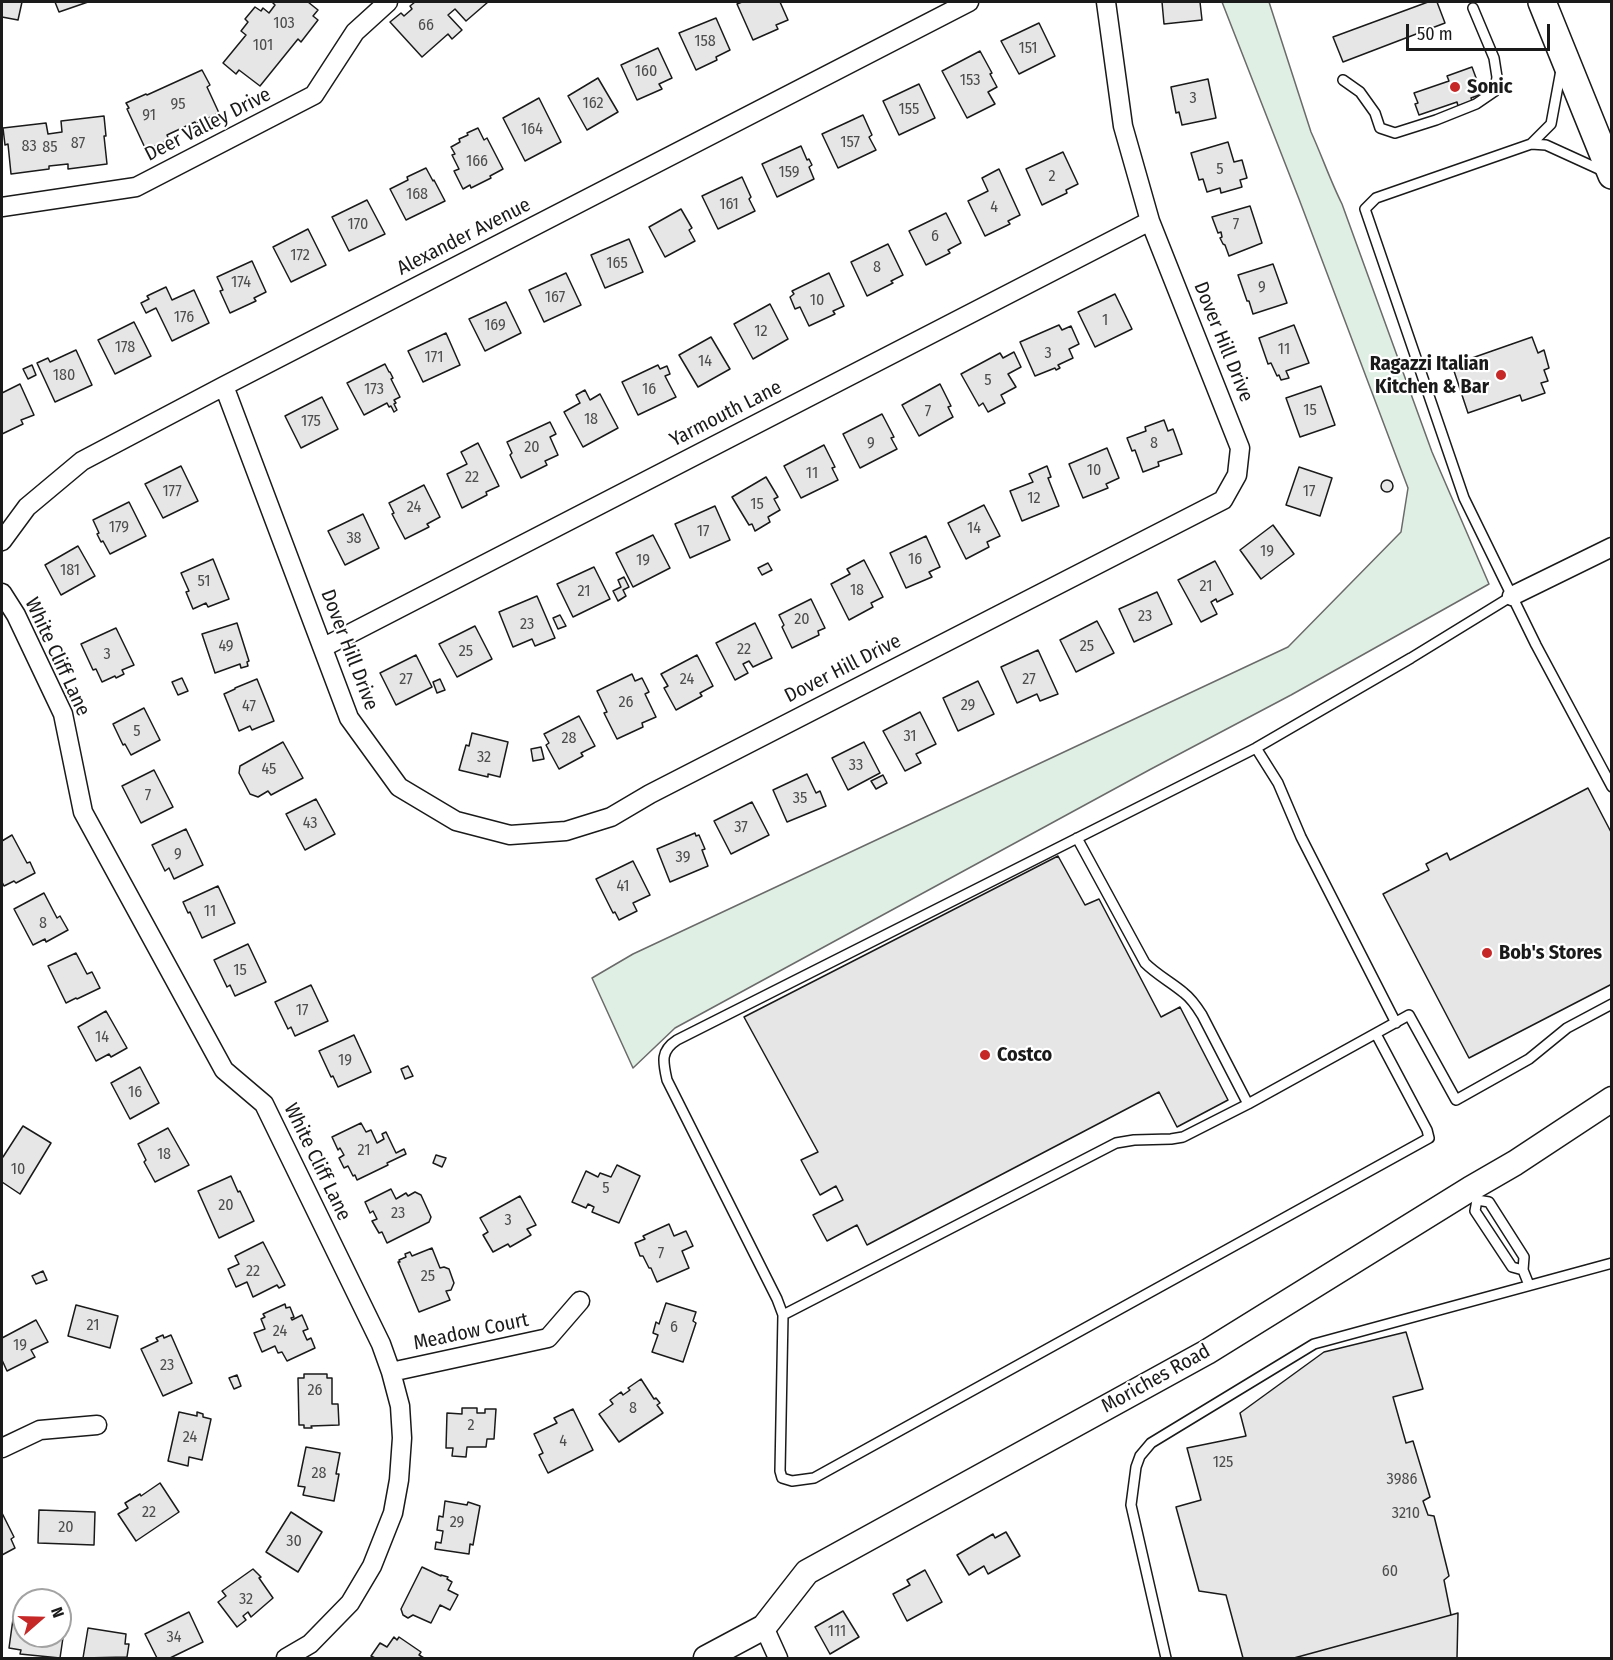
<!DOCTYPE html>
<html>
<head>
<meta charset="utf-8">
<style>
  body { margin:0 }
  #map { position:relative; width:1613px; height:1660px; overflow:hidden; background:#fff; font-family:"Fira Sans Condensed",sans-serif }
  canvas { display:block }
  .frame { position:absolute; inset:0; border:3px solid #1a1a1a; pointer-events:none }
  .north { position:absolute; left:12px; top:1588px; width:60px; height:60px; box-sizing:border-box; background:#fff; border:2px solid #a3a3a3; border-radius:50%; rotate:70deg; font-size:16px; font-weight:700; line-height:24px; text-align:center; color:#1a1a1a }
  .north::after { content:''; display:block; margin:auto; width:21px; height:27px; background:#c62828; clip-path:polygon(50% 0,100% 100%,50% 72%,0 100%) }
  .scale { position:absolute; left:1406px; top:24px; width:144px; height:27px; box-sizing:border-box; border:3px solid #1a1a1a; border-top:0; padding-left:8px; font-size:18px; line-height:21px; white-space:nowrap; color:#1a1a1a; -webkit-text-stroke:4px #fff; paint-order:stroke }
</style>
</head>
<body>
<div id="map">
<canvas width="1613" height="1660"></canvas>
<div class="frame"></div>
<div class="north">N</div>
<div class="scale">50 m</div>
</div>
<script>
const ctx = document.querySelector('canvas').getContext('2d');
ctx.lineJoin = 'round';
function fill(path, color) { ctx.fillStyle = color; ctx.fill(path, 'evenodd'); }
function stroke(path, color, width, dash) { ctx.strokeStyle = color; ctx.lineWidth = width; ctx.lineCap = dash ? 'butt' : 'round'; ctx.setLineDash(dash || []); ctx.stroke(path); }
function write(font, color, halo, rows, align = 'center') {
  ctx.font = font + ' "Fira Sans Condensed",sans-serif'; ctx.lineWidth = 4.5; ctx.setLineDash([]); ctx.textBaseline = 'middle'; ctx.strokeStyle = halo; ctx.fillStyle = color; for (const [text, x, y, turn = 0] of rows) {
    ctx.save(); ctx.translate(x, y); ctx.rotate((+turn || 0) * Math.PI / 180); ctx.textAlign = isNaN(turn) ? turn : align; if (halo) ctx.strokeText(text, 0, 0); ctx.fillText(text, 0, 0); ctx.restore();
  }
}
const green = new Path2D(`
  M1222 2H1269L1311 132C1322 156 1330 180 1342 204L1432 452 1489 584 1291 695 1151 769 675 1028 633 1068 592 978 633 954 1288 647 1401 532 1408 488 1299 199Z`);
const building = new Path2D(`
  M2 2H22L18 20 2 17Z
  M55 2H88L59 12Z
  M272 2H308L318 10 313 16 318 20 301 42 298 39 260 86 239 70 236 74 223 63 246 35 241 31 248 22 245 19 255 7 261 11 263 8 269 13 275 5Z
  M415 2H488L466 21 455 9 448 15 462 30 452 39 448 34 422 57 390 22 401 13 404 16 412 9 410 6Z
  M742 2H780L788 20 776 25 778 29 753 40 737 4Z
  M1162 2H1200L1202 20 1164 24Z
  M1428 2H1437L1445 23 1343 62 1333 37Z
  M716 18 730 50 716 57 717 60 696 70 679 33Z
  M1039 23 1055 56 1019 74 1001 41Z
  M658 48 672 78 659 84 662 89 637 100 621 65Z
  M980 51 992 73 990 74 997 87 988 92 995 104 967 118 942 71Z
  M1472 67 1482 94 1471 98 1472 101 1458 106 1457 102 1419 115 1415 104 1418 103 1414 93 1449 81 1447 76Z
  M202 70 210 85 207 87 219 113 196 124 195 122 167 135 169 140 146 150 127 109 129 108 126 103 146 94 147 95Z
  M598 78 618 112 587 130 568 96Z
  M1208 79 1216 118 1182 125 1179 112 1176 113 1171 87Z
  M919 84 935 118 899 135 883 101Z
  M539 98 561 142 525 161 503 118Z
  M863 115 872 135 869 137 876 150 838 168 822 134Z
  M104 116 106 136H104L107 164 68 169V164L49 166V169L11 174 8 144 5 145 3 128 46 123 48 134 62 132 61 121Z
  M478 128 484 140 487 138 503 169 490 176 491 178 471 188 470 185 463 189 454 171 459 169 452 155 455 154 451 147 460 142 459 139 468 135 467 133Z
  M1228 142 1234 162 1242 160 1247 178 1240 180 1242 187 1221 193 1220 188 1207 192 1203 179 1199 180 1191 153Z
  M801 146 807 160 809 159 812 165 809 167 814 179 777 197 762 164Z
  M1063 152 1078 184 1066 190 1067 193 1042 205 1026 169Z
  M426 168 433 181 434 180 445 201 406 220 390 189 408 180 407 177Z
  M999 169 1020 215 1008 221 1010 224 985 236 968 201 988 191 982 178Z
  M742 177 751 197 749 199 755 211 718 229 702 196Z
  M367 200 385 234 349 251 332 217Z
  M1250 206 1262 243 1229 256 1225 245 1223 244 1220 238 1222 237 1221 232 1218 233 1212 217Z
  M681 209 692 228 689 230 695 241 665 257 649 227Z
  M946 213 961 243 948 250 950 253 926 265 909 231Z
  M308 229 326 265 291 282 273 247Z
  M629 239 643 272 605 288 591 255Z
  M888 244 903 275 891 281 893 283 867 296 851 262Z
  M252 261 266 292 254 298 256 301 230 313 220 291 223 290 217 277Z
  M1273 264 1287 303 1253 314 1249 301H1247L1238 275Z
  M566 273 581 305 544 322 529 290Z
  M829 273 844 306 833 311 835 314 809 326 800 307 795 309 790 297 794 294 792 291Z
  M166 287 172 300 194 290 209 323 172 341 156 308 146 313 141 303 149 299 147 296Z
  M1115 294 1132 329 1095 347 1078 312Z
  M506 302 521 333 485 351 469 319Z
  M770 304 788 339 753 359 734 324Z
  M134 322 151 356 115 374 98 340Z
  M1059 325 1062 330 1071 326 1079 344 1069 349 1073 358 1058 365 1060 368 1056 370 1055 368 1035 376 1020 342Z
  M1294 325 1309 363 1286 371 1289 378 1281 380 1279 375 1277 376 1271 363 1268 364 1259 338Z
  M446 333 460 365 423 382 408 351Z
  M711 337 730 369 698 387 679 355Z
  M1532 337 1538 353 1544 350 1549 368 1544 370 1548 381 1541 383 1545 393 1522 401 1520 395 1468 413 1452 365Z
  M76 350 92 385 55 402 37 363 48 358 50 362Z
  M1014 352 1021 367 1008 374 1016 387 1001 395 1005 403 988 412 983 403 979 406 961 374 1000 353 1003 358Z
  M385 364 389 372H390L393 378 391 379 400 397 394 400 396 403 394 404 397 410 394 412 391 406 389 407 387 403 364 415 347 383Z
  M32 365 36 375 28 379 23 369Z
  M658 365 660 369 667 366 670 374 665 376 676 397 638 415 622 382Z
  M20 384 34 415 21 420 23 424 2 434V393Z
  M940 384 951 406 948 407 953 417 919 436 902 405Z
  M1321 386 1335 425 1300 437 1286 398Z
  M585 390 590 400 600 394 618 428 583 447 564 412 580 403 576 395Z
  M322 397 338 429 301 448 285 416Z
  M882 414 894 437 891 438 897 449 860 468 843 434Z
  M1164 420 1168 431 1173 429 1182 454 1158 462 1159 466 1143 472 1135 450 1132 451 1127 438 1146 431 1145 427Z
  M550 422 556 434 550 437 558 455 545 461 547 465 521 478 510 455 512 453 507 442Z
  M478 443 499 486 486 492 487 495 462 508 447 474 467 464 461 452Z
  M824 445 835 467 832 468 838 480 801 498 784 466Z
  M1107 448 1119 478 1106 484 1108 488 1083 498 1069 464Z
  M181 466 198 501 163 518 145 484Z
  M1047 466 1051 477 1048 478 1059 506 1022 521 1010 491 1033 482 1029 474Z
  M1299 467 1332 478 1320 516 1286 505Z
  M766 477 778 497 774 499 780 510 768 517 770 522 755 531 752 524 749 525 732 497Z
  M1381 486a6 6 0 1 1 12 0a6 6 0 1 1-12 0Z
  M424 485 440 517 427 524 429 527 405 539 392 514 394 513 389 503Z
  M129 502 146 536 110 554 103 541 101 542 97 534 99 533 93 520Z
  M984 505 1000 536 987 542 989 547 966 559 948 523Z
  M715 506 730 540 690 558 675 524Z
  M363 514 379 548 345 565 328 531Z
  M1273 525 1294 554 1261 579 1240 550Z
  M653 535 670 568 633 587 616 553Z
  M926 536 940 567 929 572 932 577 906 588 890 553Z
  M78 546 95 576 61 595 45 565Z
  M213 559 229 599 208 607 206 603 193 609 186 592 189 591 181 573Z
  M864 560 883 597 871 603 873 607 849 620 831 584 850 574 847 569Z
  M1215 561 1233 594 1217 602 1216 599 1211 602 1217 614 1201 622 1178 580Z
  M768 563 772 570 762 575 758 568Z
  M594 567 610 599 573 617 557 584Z
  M624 577 629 587 623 590 626 596 618 601 613 591 621 587 618 580Z
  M1157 592 1172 624 1134 642 1119 609Z
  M537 596 555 638 535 646 532 639 513 647 499 612Z
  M811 599 825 628 818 631 819 635 792 648 782 627 784 625 779 615Z
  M560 615 566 626 558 629 553 618Z
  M1097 621 1114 653 1076 672 1060 640Z
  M237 623 249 661 247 662 248 666 241 668 240 664 215 673 202 634Z
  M755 623 772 658 753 667 749 661 743 664 748 673 735 680 716 643Z
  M475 626 492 659 457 677 439 644Z
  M116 628 134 665 122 670 124 674 116 678 115 676 102 682 96 669 93 670 81 644Z
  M1038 650 1058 694 1040 701 1037 694 1017 703 1001 667Z
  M416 655 432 687 396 705 380 673Z
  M697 655 713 686 700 693 702 696 676 710 664 688 668 686 661 674Z
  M632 674 635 681 642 678 649 692 645 694 656 717 642 723 643 727 617 739 604 713 607 712 597 691Z
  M182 678 188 691 178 695 172 682Z
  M257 679 274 721 252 730 250 726 239 731 224 694 235 689V688Z
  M440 679 445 690 437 693 433 682Z
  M978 681 994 714 958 731 943 698Z
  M144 708 160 740 131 755 125 744 123 745 113 724Z
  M920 712 936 744 916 754 921 763 905 771 883 731Z
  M579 716 595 746 581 753 583 756 559 769 546 745 549 743 544 734Z
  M472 733 508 742 500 777 488 774V777L459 770 466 745 469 746Z
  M283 742 303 778 271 795 268 791 258 797 250 794 239 773 240 766Z
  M864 742 880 773 848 790 832 758Z
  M541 747 544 759 533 761 531 749Z
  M154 770 173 807 141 823 122 786Z
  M807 774 816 793 820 791 826 806 787 822 773 790Z
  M883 775 887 783 876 789 871 781Z
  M1588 788 1612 834V984L1469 1058 1383 894 1429 870 1426 864 1447 853 1450 860Z
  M316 799 335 834 305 850 286 814Z
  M752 802 769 835 731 854 714 821Z
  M186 829 203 865 174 879 169 868 165 871 152 845Z
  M695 833 696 836 699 835 705 849 702 850 708 866 670 882 657 849Z
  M12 835 27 863 30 862 35 873 16 883 14 881 4 886 2 882V841Z
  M1058 856 1085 905 1099 899 1161 1017 1180 1007 1228 1100 1177 1127 1159 1092 867 1245 857 1225 827 1241 813 1215 843 1200 836 1186 820 1195 801 1160 818 1152 744 1017Z
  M633 861 650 895 633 903 637 911 619 920 615 912 613 913 596 879Z
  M218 886 235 923 202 938 190 912 188 913 183 902Z
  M44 893 57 918 60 916 68 930 46 942 45 939 33 945 14 909Z
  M248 944 266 982 235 996 230 985 227 987 214 960Z
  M76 953 87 974 92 972 100 988 77 999 76 998 66 1003 48 966Z
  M311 985 328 1021 295 1036 291 1027 288 1029 275 1002Z
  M106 1011 127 1048 111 1057 109 1054 96 1061 78 1027Z
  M354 1035 371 1072 338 1087 333 1076 331 1077 319 1051Z
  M408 1066 413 1076 405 1079 401 1069Z
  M140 1067 159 1103 130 1119 111 1083Z
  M361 1123 366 1132 371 1130 377 1143 384 1139 382 1134 386 1132 396 1153 404 1149 406 1154 387 1163 388 1165 357 1180 355 1175 353 1176 348 1166 344 1168 339 1158 344 1155 340 1148 338 1150 332 1137Z
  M23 1126 51 1143 20 1194 2 1182V1156L3 1157Z
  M168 1128 189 1165 155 1182 144 1162 146 1160 138 1144Z
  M436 1155 446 1158 442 1167 433 1163Z
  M617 1165 640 1176 619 1223 592 1212 594 1207 588 1204 586 1208 572 1202 586 1171 598 1177 600 1173 611 1177Z
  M231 1176 238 1192 240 1191 254 1221 219 1238 198 1191Z
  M391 1189 396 1199 406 1193 408 1196 415 1192 421 1195 431 1217 429 1222 387 1243 382 1232 379 1233 372 1221 377 1219 373 1211 370 1213 365 1202Z
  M520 1196 536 1225 527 1229 531 1235 510 1247 508 1244 493 1252 483 1235 488 1232 480 1218Z
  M669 1224 674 1236 686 1231 693 1246 682 1251 689 1268 657 1282 651 1268H649L643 1256H640L635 1243 645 1239 643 1236Z
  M263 1242 285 1285 279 1288 277 1285 253 1297 247 1282 236 1287 228 1269 239 1264 235 1256Z
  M432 1248 440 1268 444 1267 449 1269 454 1283 451 1290 446 1291 450 1300 419 1312 398 1262H400L399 1260 406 1257 405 1254 410 1252 412 1256Z
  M43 1271 47 1280 36 1284 32 1276Z
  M666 1303 696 1312 693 1321 696 1323 683 1362 652 1352 658 1335 653 1333 656 1322 659 1324Z
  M285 1304 286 1308 290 1307 294 1317 291 1318 292 1320 302 1315 308 1329 303 1331 307 1340 311 1338 315 1348 287 1361 282 1352 278 1353 275 1346 262 1352 254 1333 265 1329 261 1319 265 1317 263 1314Z
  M76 1305 118 1316 110 1348 68 1336Z
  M36 1320 48 1342 31 1350 35 1357 7 1371 2 1360V1338Z
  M1406 1332 1423 1389 1393 1397 1406 1443 1413 1441 1430 1497 1423 1501 1428 1515 1434 1516 1449 1576 1444 1580 1451 1615 1294 1658H1243L1226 1595 1199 1591 1176 1507 1201 1500 1187 1448 1246 1436 1240 1413 1324 1352Z
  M163 1335 164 1338 171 1335 192 1383 163 1396 141 1349 158 1341 156 1338Z
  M304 1374H327V1378H332V1404H338L339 1425 311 1426 312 1428H304V1425H299L298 1378H304Z
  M237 1375 241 1386 234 1389 229 1378Z
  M641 1379 654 1399 656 1398 660 1403 657 1405 663 1413 619 1442 599 1414 613 1404 610 1400 621 1392 623 1395 630 1390 628 1388Z
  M462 1408H477V1413H485V1409H496L494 1439H487L486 1447H467L466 1457 452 1456 453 1448H446L447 1413 462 1414Z
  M573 1409 593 1450 548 1473 539 1455 543 1453 534 1434 557 1423 554 1418Z
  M179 1412 197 1416V1412L203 1414V1417L211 1419 202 1460 189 1457 188 1466 168 1461Z
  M306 1447 340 1453 336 1474H339L334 1501 303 1495 305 1487 298 1486Z
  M160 1483 179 1512 136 1541 118 1514 128 1508 125 1503 140 1494 141 1496Z
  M445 1501 467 1505 468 1502 480 1506 473 1545 470 1544 469 1554 435 1549 436 1542 441 1543 443 1531 437 1530 439 1516 443 1517Z
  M39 1510 95 1512 94 1545 38 1543Z
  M291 1512 322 1532 298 1572 266 1552Z
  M2 1513 14 1537 11 1539 15 1548 2 1555Z
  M1006 1532 1020 1556 988 1574 984 1566 969 1575 957 1555 993 1534 995 1538Z
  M422 1567 441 1576V1575L448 1577 447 1579 452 1582 448 1590 458 1595 450 1610 440 1605 431 1623 413 1615 408 1618 403 1615 401 1609Z
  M253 1569 261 1577 259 1578 273 1598 251 1617 248 1612 243 1616 246 1620 237 1627 218 1602 226 1596 222 1591Z
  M925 1570 942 1602 907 1621 893 1594 910 1585 907 1580Z
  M843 1611 859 1637 830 1654 815 1627Z
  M189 1612 203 1642 170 1658H157L145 1634Z
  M1458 1613 1457 1658H1294L1451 1615Z
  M24 1617V1636H60V1623L65 1624 60 1658 20 1654 21 1650 9 1648 13 1619 24 1620Z
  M88 1628 126 1634 125 1644H129L127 1657 83 1658Z
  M394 1637 397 1640 399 1637 421 1652 419 1655 424 1658H375L371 1656 380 1643 387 1647Z`);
const lane = new Path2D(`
  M1561 70 1551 124 1531 144 1546 145 1603 171
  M1343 80 1360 92 1375 113 1380 128 1395 133 1436 120 1476 104 1495 91 1497 77 1494 58 1473 8
  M1531 144 1376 198 1365 209 1464 498 1536 645 1612 787
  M1256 748 1278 783 1301 837 1396 1023
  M1077 838 1145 963C1157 975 1171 982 1184 993 1192 999 1197 1007 1202 1015L1248 1104
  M1376 1034 1427 1130 1429 1138 814 1478 792 1481 782 1478 780 1471 783 1315 777 1299 667 1080C663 1062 660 1051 677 1040L1256 748 1411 658 1512 596
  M1475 1197 1477 1200 1475 1211 1512 1267 1523 1270
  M1477 1200 1489 1202 1524 1257 1523 1270 1529 1285
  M783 1315 1116 1143 1134 1140 1171 1139 1183 1137 1248 1104 1409 1015 1456 1100 1529 1059 1567 1028 1612 1004
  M1166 1658 1131 1505 1136 1467 1140 1456 1151 1443 1314 1344 1612 1263`);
const street = new Path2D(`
  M2 207 136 187 314 95 355 32 388 2
  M224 386 349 718 399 787 456 821 510 835 566 831 611 817 650 794 1223 500 1237 475 1240 448 1150 221 1123 126 1106 2
  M2 541 27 507 82 461 224 386 969 2
  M2 593 16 615 63 714 83 812 224 1070 264 1104 381 1344 391 1372 400 1406 402 1438 399 1480 393 1513 372 1566 350 1603 310 1644 286 1658
  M1512 596 1612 547
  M324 647 1150 221
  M391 1372 548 1338 580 1301
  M2 1448 40 1430 97 1425
  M764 1627 778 1658`);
const secondary = new Path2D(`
  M706 1658 764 1627 807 1572 1207 1352 1470 1189 1515 1163 1612 1099`);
const primary = new Path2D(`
  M1542 2 1612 175`);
const markers = [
  [1455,87,6,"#c62828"],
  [1501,375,6,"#c62828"],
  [1487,953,6,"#c62828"],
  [985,1055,6,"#c62828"]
];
const numberNames = [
  ["103",284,24],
  ["66",426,26],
  ["158",705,42],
  ["101",263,46],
  ["151",1028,49],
  ["160",646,72],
  ["153",970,81],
  ["3",1193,99],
  ["162",593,104],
  ["95",178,105],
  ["155",909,110],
  ["91",149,116],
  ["164",532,130],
  ["157",850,143],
  ["87",78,144],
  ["83",29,147],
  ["85",50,148],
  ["166",477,162],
  ["5",1220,170],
  ["159",789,173],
  ["2",1052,177],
  ["168",417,195],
  ["161",729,205],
  ["4",994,208],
  ["170",358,225],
  ["7",1236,225],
  ["6",935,237],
  ["172",300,256],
  ["165",617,264],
  ["8",877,268],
  ["174",241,283],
  ["9",1262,288],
  ["167",555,298],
  ["10",817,301],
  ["176",184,318],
  ["1",1105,321],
  ["169",495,326],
  ["12",761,332],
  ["178",125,348],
  ["11",1284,350],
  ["3",1048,354],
  ["171",434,358],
  ["14",705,362],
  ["180",64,376],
  ["5",988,381],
  ["173",374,390],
  ["16",649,390],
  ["15",1310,411],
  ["7",928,412],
  ["18",591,420],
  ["175",311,422],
  ["9",871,444],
  ["8",1154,444],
  ["20",532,448],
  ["10",1094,471],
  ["11",812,474],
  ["22",472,478],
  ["177",172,492],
  ["17",1309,492],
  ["12",1034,499],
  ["15",757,505],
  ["24",414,508],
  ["179",119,528],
  ["14",974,529],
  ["17",703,532],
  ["38",354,539],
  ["19",1267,552],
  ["16",915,560],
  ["19",643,561],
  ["181",70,571],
  ["51",204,582],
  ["21",1206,587],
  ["18",857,591],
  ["21",584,592],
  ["23",1145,617],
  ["20",802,620],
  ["23",527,625],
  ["49",226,647],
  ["25",1087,647],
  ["22",744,650],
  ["25",466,652],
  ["3",107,655],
  ["27",406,680],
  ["24",687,680],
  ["27",1029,680],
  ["26",626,703],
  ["29",968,706],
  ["47",249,707],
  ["5",137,732],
  ["31",910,737],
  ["28",569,739],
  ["32",484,758],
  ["33",856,766],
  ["45",269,770],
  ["7",148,796],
  ["35",800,799],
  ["43",310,824],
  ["37",741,828],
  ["9",178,855],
  ["39",683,858],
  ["41",623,887],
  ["11",210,912],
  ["8",43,924],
  ["15",240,971],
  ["17",302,1011],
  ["14",102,1038],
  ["19",345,1061],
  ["16",135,1093],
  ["21",364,1151],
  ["18",164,1155],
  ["10",18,1170],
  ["5",606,1189],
  ["20",226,1206],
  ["23",398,1214],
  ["3",508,1221],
  ["7",661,1254],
  ["22",253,1272],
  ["25",428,1277],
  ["21",93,1326],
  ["6",674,1328],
  ["24",280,1332],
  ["19",20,1346],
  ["23",167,1366],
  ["26",315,1391],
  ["8",633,1409],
  ["2",471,1426],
  ["24",190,1438],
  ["4",563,1442],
  ["125",1223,1463],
  ["28",319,1474],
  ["3986",1402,1480],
  ["22",149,1513],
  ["3210",1406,1514],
  ["29",457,1523],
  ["20",66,1528],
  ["30",294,1542],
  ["60",1390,1572],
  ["32",246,1600],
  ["111",837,1632],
  ["34",174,1638]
];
const poiNames = [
  ["Sonic",1467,87],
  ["Ragazzi Italian",1489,364,"right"],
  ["Kitchen & Bar",1489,387,"right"],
  ["Bob's Stores",1499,953],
  ["Costco",997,1055]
];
const streetNames = [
  ["Deer Valley Drive",208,125,-27],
  ["Alexander Avenue",464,237,-27],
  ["Dover Hill Drive",1223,342,68],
  ["Yarmouth Lane",726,414,-27],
  ["Dover Hill Drive",349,650,69],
  ["White Cliff Lane",57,657,65],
  ["Dover Hill Drive",843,669,-27],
  ["White Cliff Lane",317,1162,64],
  ["Meadow Court",471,1332,-12],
  ["Moriches Road",1156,1379,-29]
];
fill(green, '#e0efe3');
stroke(green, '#6a6a6a', 1.5);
fill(building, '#e6e6e6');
stroke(building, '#1a1a1a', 1.5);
stroke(lane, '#1a1a1a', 12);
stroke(street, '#1a1a1a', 21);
stroke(secondary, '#1a1a1a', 27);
stroke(primary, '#1a1a1a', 30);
stroke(lane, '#fff', 9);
stroke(street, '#fff', 18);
stroke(secondary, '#fff', 24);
stroke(primary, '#fff', 27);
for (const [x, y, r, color] of markers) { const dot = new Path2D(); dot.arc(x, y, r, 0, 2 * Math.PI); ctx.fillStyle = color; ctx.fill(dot); stroke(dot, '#fff', 2); }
write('16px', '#4d4d4d', null, numberNames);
write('bold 20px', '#1a1a1a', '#fff', poiNames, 'left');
write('20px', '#1a1a1a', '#fff', streetNames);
</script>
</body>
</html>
